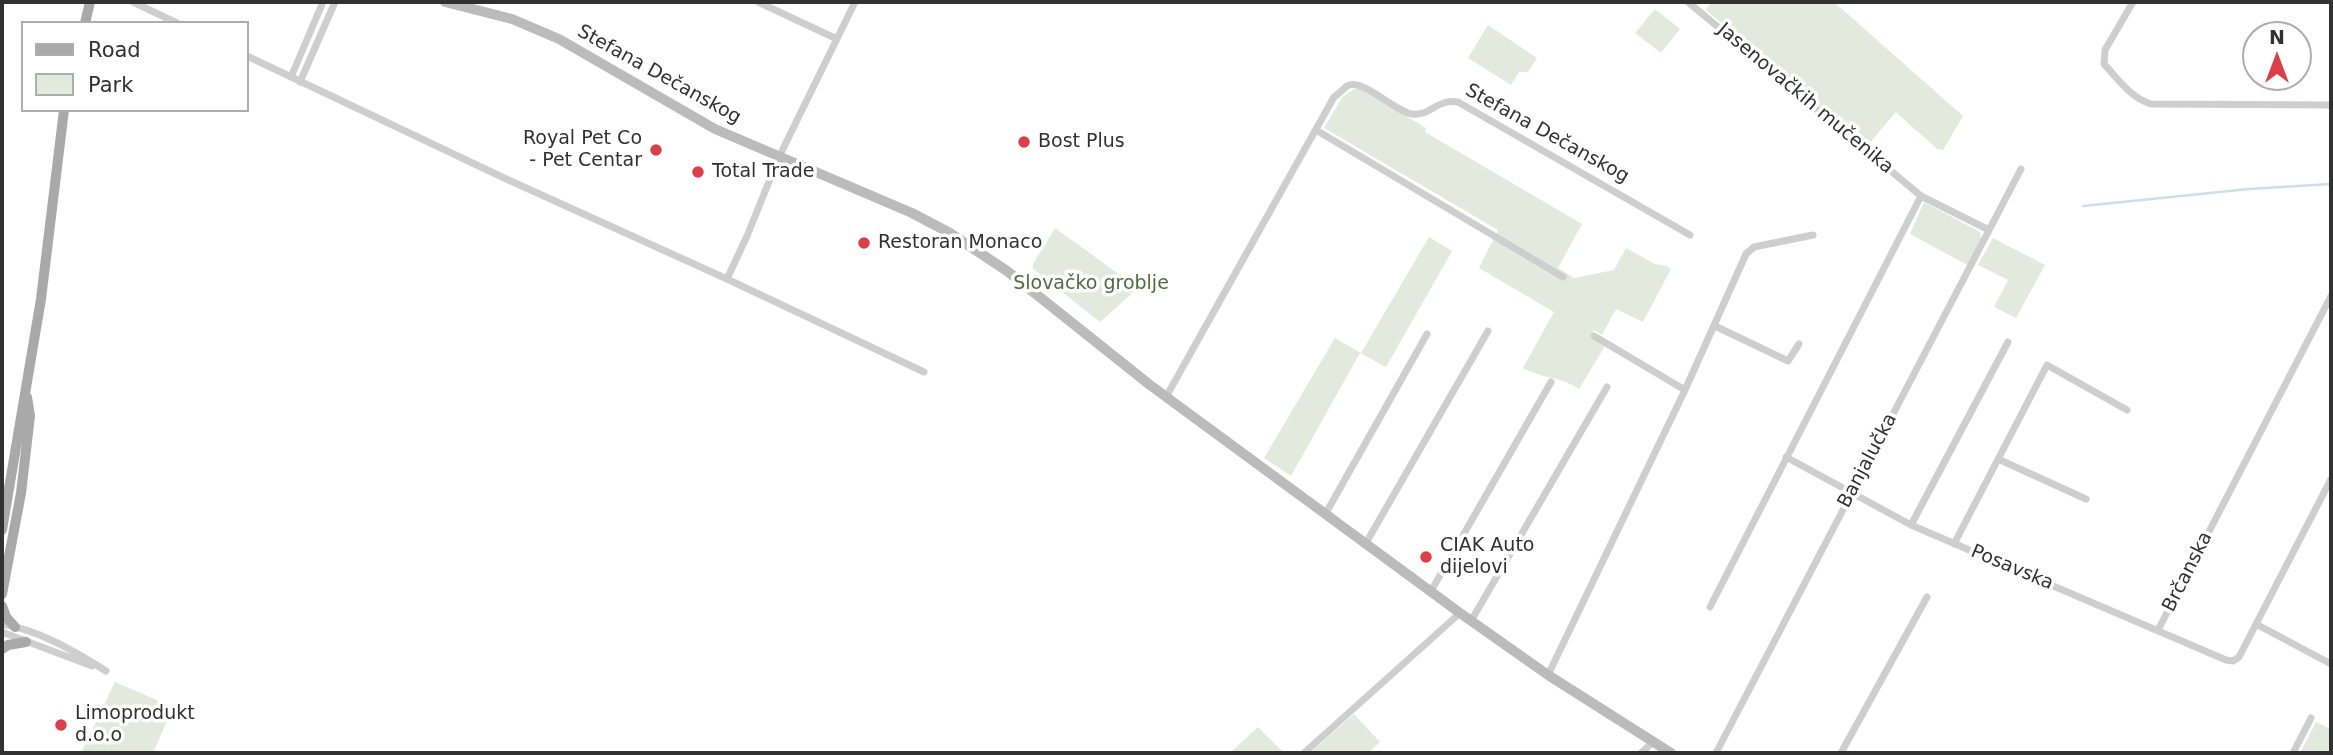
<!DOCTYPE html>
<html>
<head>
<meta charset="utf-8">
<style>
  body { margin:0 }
  #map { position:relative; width:2333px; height:755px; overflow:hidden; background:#fff; font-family:"DejaVu Sans",sans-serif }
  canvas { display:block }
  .frame { position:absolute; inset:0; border:4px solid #313131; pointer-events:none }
  .legend { position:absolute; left:21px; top:21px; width:228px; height:91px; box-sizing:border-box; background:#fff; border:2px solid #adadad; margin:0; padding:9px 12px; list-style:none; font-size:21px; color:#313131 }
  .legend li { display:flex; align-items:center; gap:14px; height:35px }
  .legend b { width:35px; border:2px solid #adadad }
  .north { position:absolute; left:2242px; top:21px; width:70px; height:70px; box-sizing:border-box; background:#fff; border:2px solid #adadad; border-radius:50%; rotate:0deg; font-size:19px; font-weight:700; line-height:28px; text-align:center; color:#313131 }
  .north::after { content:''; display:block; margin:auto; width:24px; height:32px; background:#db404a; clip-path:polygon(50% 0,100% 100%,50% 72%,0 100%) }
</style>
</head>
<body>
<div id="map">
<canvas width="2333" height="755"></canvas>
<div class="frame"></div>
<ul class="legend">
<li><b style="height:9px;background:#a9a9a9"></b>Road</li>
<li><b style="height:19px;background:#e4e9dd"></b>Park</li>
</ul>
<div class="north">N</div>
</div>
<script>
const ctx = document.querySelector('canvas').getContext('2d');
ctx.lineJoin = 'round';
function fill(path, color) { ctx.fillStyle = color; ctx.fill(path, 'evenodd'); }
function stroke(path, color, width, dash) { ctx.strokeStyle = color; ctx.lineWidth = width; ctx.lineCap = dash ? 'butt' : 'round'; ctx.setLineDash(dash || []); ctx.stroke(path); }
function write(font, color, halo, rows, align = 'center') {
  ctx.font = font + ' "DejaVu Sans",sans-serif'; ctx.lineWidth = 7; ctx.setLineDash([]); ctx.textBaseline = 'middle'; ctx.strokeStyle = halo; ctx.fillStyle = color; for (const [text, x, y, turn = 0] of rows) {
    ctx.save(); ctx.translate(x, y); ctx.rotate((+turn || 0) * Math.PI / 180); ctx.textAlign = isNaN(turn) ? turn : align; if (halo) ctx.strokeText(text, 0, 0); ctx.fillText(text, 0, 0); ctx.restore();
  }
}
const green = new Path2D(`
  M1711 2H1834L1963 116 1943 150 1937 149 1896 112 1867 146 1706 10Z
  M1655 9 1680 29 1661 53 1635 33Z
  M1488 25 1537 58 1528 72H1519L1511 85 1468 58Z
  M1355 89H1361L1426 128 1425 132 1582 224 1558 268 1574 278 1614 270 1626 248 1655 264 1667 266 1671 269 1643 322 1616 309 1602 335 1594 330 1590 337 1605 346 1579 389C1562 377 1541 378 1523 368L1554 312 1479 268 1498 230 1324 128 1343 96Z
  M1924 202 1980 232 1981 238 1969 266 1910 234Z
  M1055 228 1138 288 1100 322 1033 269V264Z
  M1429 237 1452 251 1386 367 1360 353 1291 476 1264 458 1335 338 1361 353Z
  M1993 238 2045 265 2016 318 1994 307 2008 280 1978 265Z
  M115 682 173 707 153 753H81Z
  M1354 714 1380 742 1368 753H1310Z
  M2316 722 2331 729V753H2300Z
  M1258 727 1284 753H1230Z`);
const stream = new Path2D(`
  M2083 206 2249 189 2331 184`);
const street = new Path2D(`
  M133 2 177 23
  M758 2 837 39
  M1688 2 1921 196 1989 230
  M2133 2 2105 50 2104 64C2118 79 2131 98 2151 104L2331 105
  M247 56 502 177 727 279 924 372
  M291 77 323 2
  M300 82 335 2
  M1316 130 1563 277
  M727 279 747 236 779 157 855 2
  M1715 326 1788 361 1799 344
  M1594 336 1685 390
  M1166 397 1334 97C1339 94 1343 89 1347 86 1362 77 1395 112 1412 114 1429 117 1438 98 1458 102L1690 235
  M1786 457 1911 525 2226 660 2233 661 2239 657 2331 479
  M1998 459 2086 499
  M1326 513 1427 334
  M1911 525 2008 342
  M1366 543 1488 331
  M1954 544 2047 365 2127 410
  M1431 591 1551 382
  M1710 607 1921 196
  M1471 621 1607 387
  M2 624C39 630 74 651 106 671
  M2256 624 2331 664
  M2158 630 2331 296
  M2 632 92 666
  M1548 675 1685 390 1746 254 1754 247 1813 235
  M1304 753 1460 613
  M1641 753 1653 742
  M1716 753 2021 169
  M1841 753 1927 597
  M2293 753 2311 718`);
const secondary = new Path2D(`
  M445 2 512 19 559 39 715 129 912 213 950 233 1007 271 1150 385 1460 613 1548 675 1671 753`);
const primary = new Path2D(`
  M85 23 90 2
  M2 530 41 299 64 110
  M2 594 21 493 30 416 27 397
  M2 606 6 617 15 627
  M2 649 8 645 26 642`);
const markers = [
  [1024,142,7,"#db404a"],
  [656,150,7,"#db404a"],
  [698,172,7,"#db404a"],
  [864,243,7,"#db404a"],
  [1426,557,7,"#db404a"],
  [61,725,7,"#db404a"]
];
const streetNames = [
  ["Stefana Dečanskog",659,75,29],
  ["Jasenovačkih mučenika",1805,99,40],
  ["Stefana Dečanskog",1547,134,29],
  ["Banjalučka",1868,461,-62],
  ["Posavska",2012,568,23],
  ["Brčanska",2188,572,-63]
];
const poiNames = [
  ["Royal Pet Co",642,139,"right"],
  ["- Pet Centar",642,161,"right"],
  ["Bost Plus",1038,142],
  ["Total Trade",712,172],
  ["Restoran Monaco",878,243],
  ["CIAK Auto",1440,546],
  ["dijelovi",1440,568],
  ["Limoprodukt",75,714],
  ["d.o.o",75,736]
];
const parkNames = [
  ["Slovačko groblje",1091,284]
];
fill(green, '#e4e9dd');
stroke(stream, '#cedfeb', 2.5);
stroke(street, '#cecece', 7);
stroke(secondary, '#bbb', 10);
stroke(primary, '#a9a9a9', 10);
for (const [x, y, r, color] of markers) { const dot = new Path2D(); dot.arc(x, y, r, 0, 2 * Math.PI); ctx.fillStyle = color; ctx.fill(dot); stroke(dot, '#fff', 2.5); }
write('19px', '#313131', '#fff', streetNames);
write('19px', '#313131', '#fff', poiNames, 'left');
write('19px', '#536a40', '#fff', parkNames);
</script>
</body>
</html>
